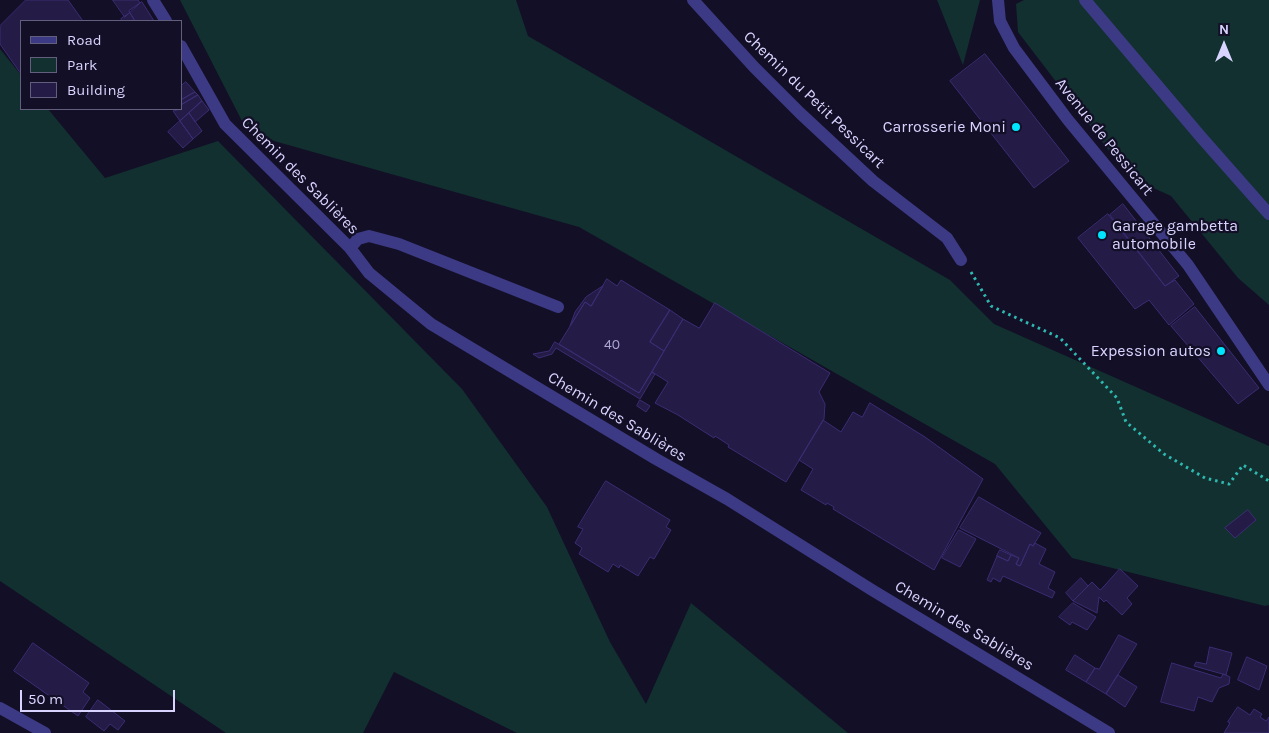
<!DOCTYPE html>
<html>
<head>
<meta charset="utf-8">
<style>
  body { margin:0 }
  #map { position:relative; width:1269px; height:733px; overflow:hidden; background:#130f26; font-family:Karla,sans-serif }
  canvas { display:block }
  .legend { position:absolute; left:20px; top:20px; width:162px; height:90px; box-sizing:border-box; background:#130f26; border:1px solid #625e7d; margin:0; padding:6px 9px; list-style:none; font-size:15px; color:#d9d4ff }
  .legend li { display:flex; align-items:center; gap:10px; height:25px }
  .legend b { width:25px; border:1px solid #625e7d }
  .north { position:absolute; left:1199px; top:20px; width:50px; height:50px; -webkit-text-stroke:4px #130f26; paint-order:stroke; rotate:0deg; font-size:14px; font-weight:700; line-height:20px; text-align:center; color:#d9d4ff }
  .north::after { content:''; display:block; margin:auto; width:18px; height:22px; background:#d9d4ff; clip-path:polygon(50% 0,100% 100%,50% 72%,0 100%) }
  .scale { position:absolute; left:20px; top:690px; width:155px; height:22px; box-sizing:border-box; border:2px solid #d9d4ff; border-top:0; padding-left:6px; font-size:15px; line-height:18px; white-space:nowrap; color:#d9d4ff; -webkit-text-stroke:4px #130f26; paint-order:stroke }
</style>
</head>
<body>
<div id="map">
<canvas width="1269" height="733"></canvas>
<ul class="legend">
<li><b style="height:6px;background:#3d3a85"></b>Road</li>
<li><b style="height:14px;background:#12302f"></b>Park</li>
<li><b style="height:14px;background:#241b47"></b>Building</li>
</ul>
<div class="north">N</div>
<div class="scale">50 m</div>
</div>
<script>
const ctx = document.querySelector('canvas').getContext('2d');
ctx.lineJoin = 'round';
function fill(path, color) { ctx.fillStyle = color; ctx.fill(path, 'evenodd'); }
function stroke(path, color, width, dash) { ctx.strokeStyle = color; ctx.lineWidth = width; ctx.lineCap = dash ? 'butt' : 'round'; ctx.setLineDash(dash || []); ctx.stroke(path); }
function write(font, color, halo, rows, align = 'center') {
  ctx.font = font + ' Karla,sans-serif'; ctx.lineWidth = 4.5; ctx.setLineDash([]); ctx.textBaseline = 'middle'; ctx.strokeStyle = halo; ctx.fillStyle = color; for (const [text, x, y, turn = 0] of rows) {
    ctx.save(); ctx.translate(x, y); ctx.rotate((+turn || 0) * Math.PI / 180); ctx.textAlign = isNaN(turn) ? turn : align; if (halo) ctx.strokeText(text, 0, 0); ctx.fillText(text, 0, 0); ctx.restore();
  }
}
const green = new Path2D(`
  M180 0H516L528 36 950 280 994 324 1269 446V605L1265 606 1072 558 995 464 579 227 274 141 243 123Z
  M937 0H980L963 65Z
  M1024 0H1269V305L1238 278 1171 196 1129 177 1018 32 1016 4Z
  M0 49 21 75V109H48L105 178 218 141 462 389 547 507 610 642 646 704 691 603 848 733H517L394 672 363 733H226L0 581Z`);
const building = new Path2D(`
  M26 0H68L83 21H21V74L0 44V26Z
  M113 0H138L140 3 125 17Z
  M142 2 154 21H135L130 13 129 11Z
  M130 13 135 21H122L121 19Z
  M985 54 1069 161 1034 188 950 81Z
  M186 82 195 92 181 100V86Z
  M195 92 198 95 181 105V100Z
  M198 95 202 101 180 121 173 111 181 109V105Z
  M202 101 209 110 195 122 189 113Z
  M189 113 202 131 193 139 180 121Z
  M180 121 193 139 183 148 168 132Z
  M1123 204 1179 276 1165 286 1110 215Z
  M1108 214 1165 286 1175 280 1194 304 1169 325 1149 300 1135 309 1078 238Z
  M607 279 617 286 621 280 670 310 650 342 664 351 639 393 559 344 585 302 591 306Z
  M603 286 591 306 585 302 570 326 575 312 586 297Z
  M715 303 830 373 819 392 825 404 824 419 786 482 728 447 729 445 715 436 714 438 678 415 655 403 668 382 652 372 664 351 683 319 699 328Z
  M1195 307 1259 388 1238 404 1171 326Z
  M670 310 683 319 664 351 650 342Z
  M555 342 639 393 652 372 655 374 640 399 556 348 552 354 539 358 533 354 549 351Z
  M640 400 650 406 646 412 637 406Z
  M870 403 925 437 983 479 934 570 833 509 834 507 827 503 826 505 801 490 813 469 799 460 823 420 841 432 853 412 862 417Z
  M606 481 670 520 666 527 671 530 654 559 650 557 638 576 620 565 619 568 613 564 608 572 579 554 582 548 575 543 583 529 578 527Z
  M979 497 1041 533 1033 546 1030 544 1020 566 1016 564 1019 558 960 528Z
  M1248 510 1256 520 1235 538 1225 528Z
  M959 530 976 539 960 567 942 558Z
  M1035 543 1046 549 1039 564 1055 572 1048 588 1055 592 1052 598 1003 576 1000 582 993 578 991 582 987 580 997 556 1008 561 1011 555 1019 558 1016 564 1020 566 1030 544 1033 546Z
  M1000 550 1011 555 1008 561 997 556Z
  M1120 569 1138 586 1127 598 1132 604 1122 615 1106 600 1104 602 1099 597 1097 613 1073 601 1092 582 1100 590Z
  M1081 578 1088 586 1073 601 1066 593Z
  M1073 603 1096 617 1087 630 1072 622 1070 625 1059 617Z
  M1119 635 1137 644 1106 694 1086 682 1095 668 1099 669Z
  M33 643 89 683 83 692 90 698 78 716 14 671Z
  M1210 647 1232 653 1226 675 1194 666 1196 662 1206 664Z
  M1075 655 1095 668 1086 682 1066 670Z
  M1247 657 1267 666 1259 690 1238 680Z
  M1172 663 1221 678 1223 674 1226 675 1230 677 1229 684 1219 688 1212 702 1198 697 1194 711 1161 702Z
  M1118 675 1137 687 1125 707 1106 694Z
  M98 700 125 721 118 730 110 724 104 731 86 717Z
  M1238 707 1250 715 1254 709 1262 714 1260 717 1266 721 1269 717V733H1224L1230 723 1228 722Z`);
const path = new Path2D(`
  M971 272 991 306 1060 338 1117 398 1126 422 1164 454 1205 478 1229 484 1243 465 1269 481`);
const minor = new Path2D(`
  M153 0 166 21
  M693 0 754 67 800 113 873 181 947 238 961 260
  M998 0 1000 21 1014 48 1068 120 1188 265 1269 385
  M1085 0 1201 137 1269 214
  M181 46 225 124 350 248 369 273 431 324 656 459 727 499 872 590 1109 733
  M350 248 358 239 369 236 399 244 558 307
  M0 708 45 733`);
const markers = [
  [1016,127,5,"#00e5ff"],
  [1102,235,5,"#00e5ff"],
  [1221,351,5,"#00e5ff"]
];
const numberNames = [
  ["40",612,345]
];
const streetNames = [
  ["Chemin du Petit Pessicart",814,100,44],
  ["Avenue de Pessicart",1104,137,51],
  ["Chemin des Sablières",300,176,45],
  ["Chemin des Sablières",617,417,31],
  ["Chemin des Sablières",964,626,31]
];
const poiNames = [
  ["Carrosserie Moni",1006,127],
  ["Garage gambetta",1112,226,"left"],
  ["automobile",1112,244,"left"],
  ["Expession autos",1211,351]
];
fill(green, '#12302f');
fill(building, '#241b47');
stroke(building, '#3b2d73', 1);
stroke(path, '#2fb8b0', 3, [2.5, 4]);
stroke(minor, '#3d3a85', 12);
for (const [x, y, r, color] of markers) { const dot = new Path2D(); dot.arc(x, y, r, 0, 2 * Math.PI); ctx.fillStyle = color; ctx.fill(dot); stroke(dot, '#130f26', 2); }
write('14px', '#aca6d1', null, numberNames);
write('16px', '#d9d4ff', '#130f26', streetNames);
write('16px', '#d9d4ff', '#130f26', poiNames, 'right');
</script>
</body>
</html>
